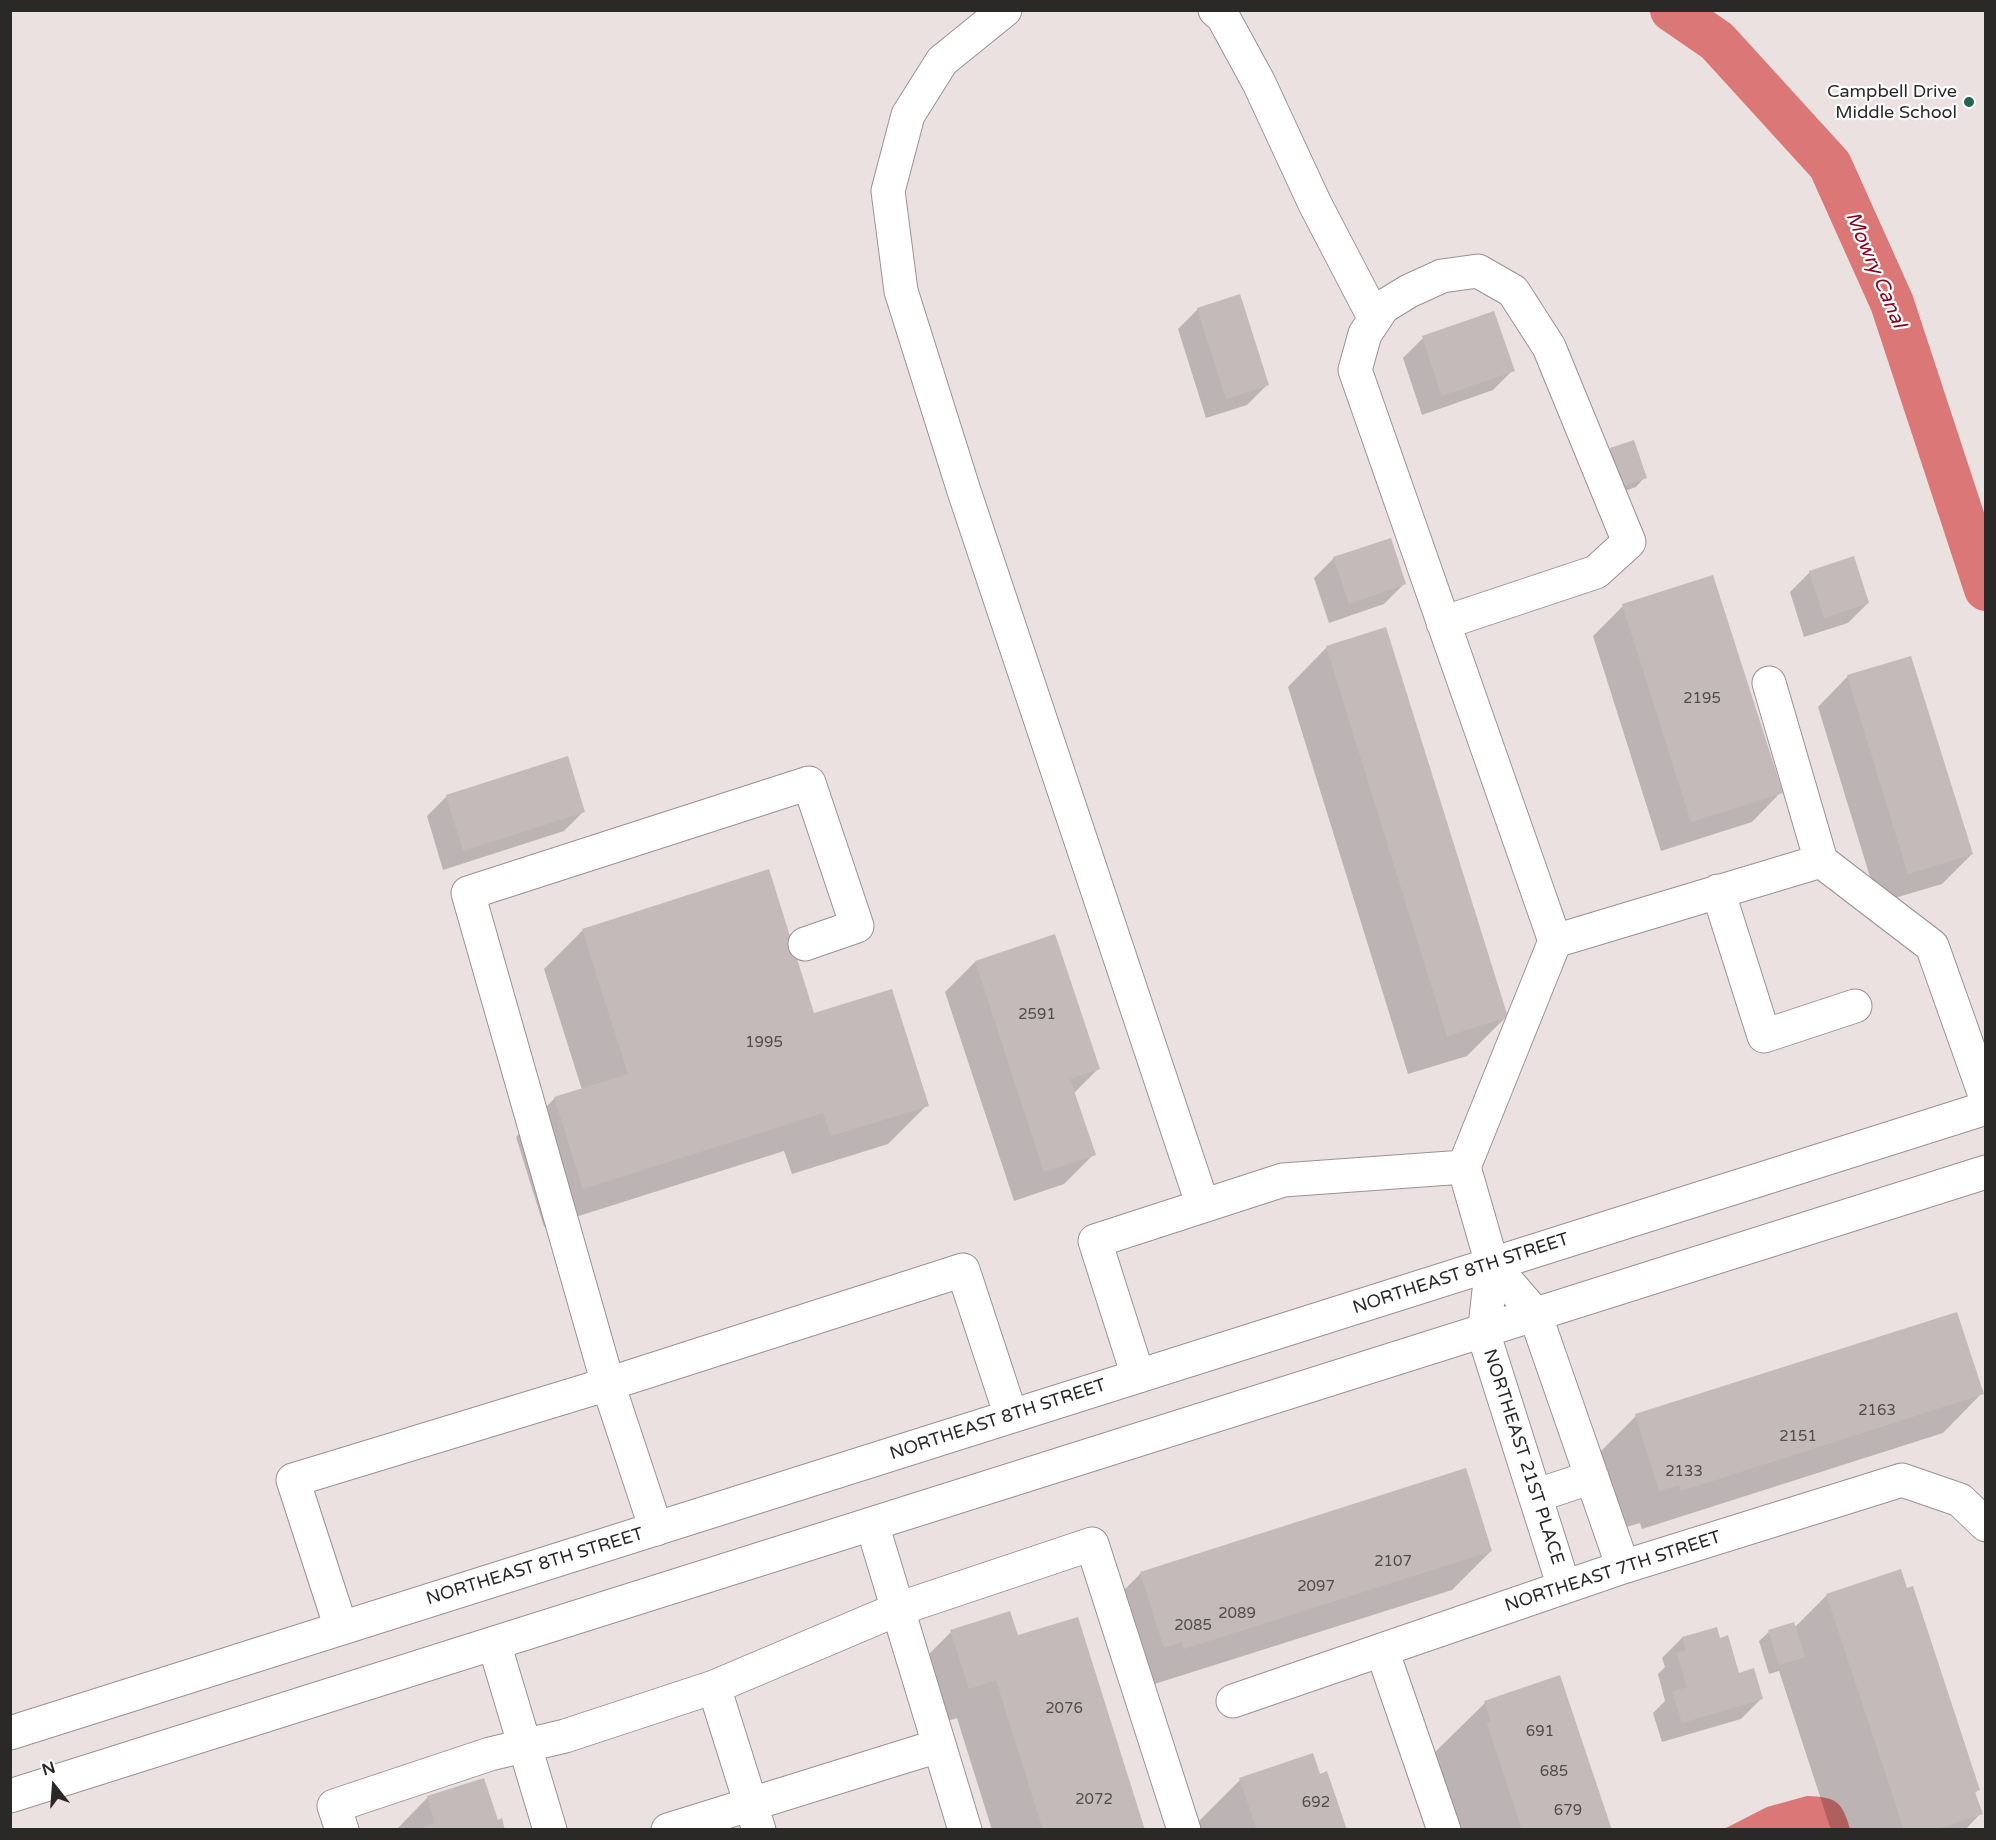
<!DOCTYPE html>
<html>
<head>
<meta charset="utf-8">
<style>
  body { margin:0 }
  #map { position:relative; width:1996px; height:1840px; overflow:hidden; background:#ebe1e1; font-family:"Varela Round",sans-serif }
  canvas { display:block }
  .frame { position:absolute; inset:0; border:12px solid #2b2828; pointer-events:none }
  .north { position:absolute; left:24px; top:1756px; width:60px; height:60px; -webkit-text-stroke:4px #fff; paint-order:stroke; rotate:343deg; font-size:16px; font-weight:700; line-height:24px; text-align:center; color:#2b2828 }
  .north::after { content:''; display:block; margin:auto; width:21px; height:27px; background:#2b2828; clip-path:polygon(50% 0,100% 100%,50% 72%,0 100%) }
</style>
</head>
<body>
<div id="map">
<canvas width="1996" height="1840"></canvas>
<div class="frame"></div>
<div class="north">N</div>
</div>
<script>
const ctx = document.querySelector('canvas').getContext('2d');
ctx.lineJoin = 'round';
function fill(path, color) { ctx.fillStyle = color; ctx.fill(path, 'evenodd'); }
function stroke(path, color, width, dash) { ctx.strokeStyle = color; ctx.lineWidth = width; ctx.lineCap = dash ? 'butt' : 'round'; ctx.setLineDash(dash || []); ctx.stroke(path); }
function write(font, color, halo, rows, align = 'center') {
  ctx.font = font + ' "Varela Round",sans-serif'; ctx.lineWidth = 4.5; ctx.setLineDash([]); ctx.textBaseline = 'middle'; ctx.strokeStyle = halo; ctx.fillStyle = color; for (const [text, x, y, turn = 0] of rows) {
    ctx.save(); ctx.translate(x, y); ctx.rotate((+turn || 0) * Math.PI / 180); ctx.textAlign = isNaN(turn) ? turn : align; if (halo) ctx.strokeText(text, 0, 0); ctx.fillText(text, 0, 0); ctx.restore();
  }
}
const water = new Path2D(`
  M1807 1796C1836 1797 1842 1801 1850 1829H1724L1767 1807Z`);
const shadow = new Path2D(`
  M1198 309 1267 385 1247 405 1206 418 1178 329Z
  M1423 338 1513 370 1493 390 1422 415 1403 358Z
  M1611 449 1645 477 1636 487 1613 495 1601 459Z
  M1334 558 1404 584 1384 604 1329 623 1314 578Z
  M1810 572 1868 603 1848 623 1804 637 1790 592Z
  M1623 606 1781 792 1752 822 1661 851 1593 636Z
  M1327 647 1506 1017 1467 1056 1408 1074 1288 687Z
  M1910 657 1972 854 1942 884 1878 903 1818 707 1847 677Z
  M447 796 584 811 564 831 443 870 427 816Z
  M583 930 813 1015 927 1105 888 1144 792 1174 784 1151 544 1227 516 1137 555 1098 582 1090 544 969Z
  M975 962 1098 1069 1074 1093 1094 1154 1064 1184 1014 1201 945 992Z
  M1982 1393 1943 1433 1642 1529 1640 1523 1620 1529 1597 1455 1636 1416Z
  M1491 1551 1452 1590 1145 1687 1102 1612 1141 1573Z
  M1827 1595 1978 1790 1974 1794 1981 1813 1965 1830H1831L1779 1671 1769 1674 1759 1641 1769 1632 1794 1628Z
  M951 1632 1017 1637 1144 1830H992L957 1718 929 1727 912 1671Z
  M1682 1638 1719 1640 1738 1675 1761 1699 1741 1719 1662 1742 1653 1713 1665 1701 1658 1674 1665 1667 1662 1658Z
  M1559 1677 1611 1830H1449L1429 1758 1485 1703Z
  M1319 1776 1345 1830H1190L1240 1780Z
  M428 1797 497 1821 504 1830H396Z`);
const canal = new Path2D(`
  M1672 10 1717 41 1830 165 1892 303 1986 589`);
const building = new Path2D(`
  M1240 294 1269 385 1226 399 1197 308Z
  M1494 311 1515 371 1442 396 1422 336Z
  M1634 440 1647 478 1623 486 1610 448Z
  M1391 538 1406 584 1349 604 1333 557Z
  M1854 556 1869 603 1824 618 1809 571Z
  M1713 575 1783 793 1691 822 1622 604Z
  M1386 627 1508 1017 1447 1036 1326 646Z
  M1911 656 1973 854 1908 874 1847 675Z
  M568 756 585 812 463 851 446 795Z
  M769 869 814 1013 892 989 929 1106 831 1136 823 1113 583 1189 554 1097 628 1074 582 929Z
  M1055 934 1100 1069 1070 1079 1096 1155 1044 1172 975 961Z
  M1957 1312 1984 1394 1681 1491 1679 1485 1659 1491 1635 1414Z
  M1466 1468 1492 1551 1184 1649 1182 1642 1164 1648 1140 1572Z
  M1901 1569 1907 1588 1913 1586 1980 1790 1975 1792 1983 1814 1934 1830H1904L1826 1594Z
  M1010 1611 1018 1635 1078 1617 1145 1830H1043L996 1680 969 1689 950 1630Z
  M1794 1622 1805 1657 1779 1665 1768 1630Z
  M1717 1627 1720 1638 1728 1635 1739 1673 1754 1668 1763 1699 1682 1723 1672 1692 1687 1687 1677 1653 1686 1650 1682 1637Z
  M1560 1675 1612 1830H1522L1487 1723 1491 1722 1484 1701Z
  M1313 1753 1320 1774 1327 1771 1347 1830H1257L1239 1778Z
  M484 1778 498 1820 502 1818 505 1830H416L435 1823 427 1796Z`);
const minor = new Path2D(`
  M1005 10 942 61 908 115 888 191 901 291 964 491 1203 1206
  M1215 10 1223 17 1259 83 1315 204 1375 319
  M1443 623 1596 572 1629 542 1549 347 1513 291 1478 271 1442 276 1409 291 1383 307 1365 334 1355 370 1555 941 1464 1167 1492 1264 1484 1335 1564 1587
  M1769 683 1821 861 1932 946 1986 1098
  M1718 891 1764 1036 1855 1006
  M1555 941 1821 861
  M1492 1264 1535 1314 1623 1567
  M1138 1376 1095 1241 1283 1180 1464 1167
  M1535 1496 1592 1477
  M872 1524 965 1830
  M656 1529 608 1384 468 893 809 783 857 926 805 944
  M341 1628 293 1480 608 1384 963 1270 1011 1416
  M494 1643 550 1830
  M1382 1650 1444 1830
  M714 1687 759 1830
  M1233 1701 1623 1567 1902 1480 1960 1500 1986 1525
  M342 1830 334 1806 490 1754 565 1736 714 1687 898 1609 1092 1544 1184 1830
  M668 1830 938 1746`);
const major = new Path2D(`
  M10 1733 1986 1108
  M10 1796 1986 1172`);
const markers = [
  [1969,102,6,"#246451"]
];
const numberNames = [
  ["2195",1702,699],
  ["2591",1037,1015],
  ["1995",764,1043],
  ["2163",1877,1411],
  ["2151",1798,1437],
  ["2133",1684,1472],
  ["2107",1393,1562],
  ["2097",1316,1587],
  ["2089",1237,1614],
  ["2085",1193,1626],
  ["2076",1064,1709],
  ["691",1540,1732],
  ["685",1554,1772],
  ["2072",1094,1800],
  ["692",1316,1803],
  ["679",1568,1811]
];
const poiNames = [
  ["Campbell Drive",1957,92],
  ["Middle School",1957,113]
];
const streetNames = [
  ["NORTHEAST 8TH STREET",1461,1274,-18],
  ["NORTHEAST 8TH STREET",998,1420,-18],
  ["NORTHEAST 21ST PLACE",1523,1457,72],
  ["NORTHEAST 8TH STREET",535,1567,-17],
  ["NORTHEAST 7TH STREET",1613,1572,-18]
];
const waterNames = [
  ["Mowry Canal",1875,270,67]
];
fill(water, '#dc7777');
fill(shadow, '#0003');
stroke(canal, '#dc7777', 44);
fill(building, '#c4baba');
stroke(minor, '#9b9291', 35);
stroke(major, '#9b9291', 35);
stroke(minor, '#fff', 33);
stroke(major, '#fff', 33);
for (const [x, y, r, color] of markers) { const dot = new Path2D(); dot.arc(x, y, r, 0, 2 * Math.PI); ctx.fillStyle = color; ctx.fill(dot); stroke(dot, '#fff', 2); }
write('15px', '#514c4c', null, numberNames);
write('18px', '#2b2828', '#fff', poiNames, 'right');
write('18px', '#2b2828', '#fff', streetNames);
write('italic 20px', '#88051e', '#fff', waterNames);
</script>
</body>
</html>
